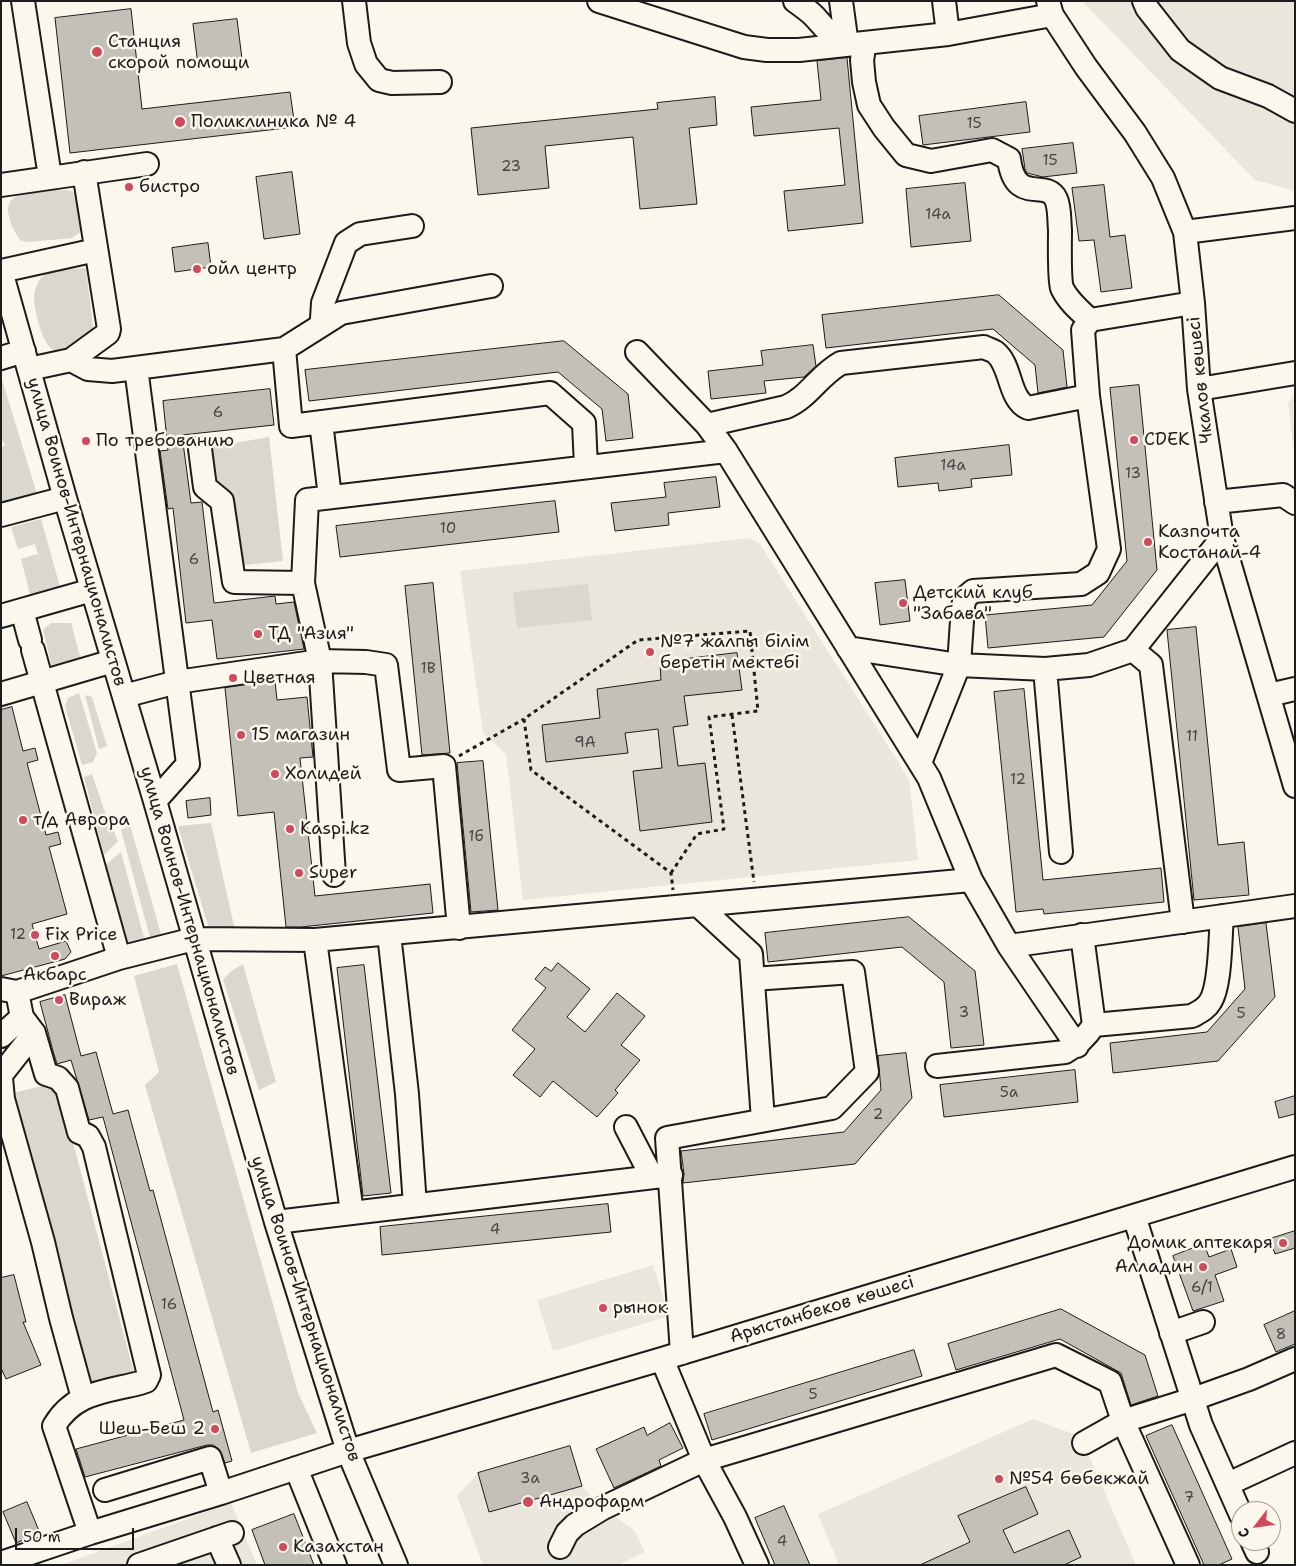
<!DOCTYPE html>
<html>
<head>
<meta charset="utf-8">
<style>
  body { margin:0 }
  #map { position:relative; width:1296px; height:1566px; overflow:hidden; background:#fbf7ec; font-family:"Shantell Sans",sans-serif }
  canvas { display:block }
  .frame { position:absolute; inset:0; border:2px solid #1c1c1c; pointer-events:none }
  .north { position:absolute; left:1231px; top:1501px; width:50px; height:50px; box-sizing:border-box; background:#fbf7ec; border:1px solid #a29f99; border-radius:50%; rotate:240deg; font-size:14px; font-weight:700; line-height:20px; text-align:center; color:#1c1c1c }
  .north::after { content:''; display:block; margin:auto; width:18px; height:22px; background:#d1495b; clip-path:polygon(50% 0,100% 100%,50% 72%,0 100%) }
  .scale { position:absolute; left:15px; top:1528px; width:119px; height:22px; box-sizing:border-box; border:2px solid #1c1c1c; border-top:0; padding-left:6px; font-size:15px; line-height:18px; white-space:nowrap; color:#1c1c1c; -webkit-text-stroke:4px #fbf7ec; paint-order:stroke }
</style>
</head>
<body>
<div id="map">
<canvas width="1296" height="1566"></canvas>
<div class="frame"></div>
<div class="north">С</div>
<div class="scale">50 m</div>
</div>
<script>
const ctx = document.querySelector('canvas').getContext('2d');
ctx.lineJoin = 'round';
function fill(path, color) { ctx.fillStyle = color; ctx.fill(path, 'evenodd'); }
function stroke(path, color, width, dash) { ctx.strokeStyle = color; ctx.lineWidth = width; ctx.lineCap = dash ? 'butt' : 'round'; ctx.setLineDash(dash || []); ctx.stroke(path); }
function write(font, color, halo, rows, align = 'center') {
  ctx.font = font + ' "Shantell Sans",sans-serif'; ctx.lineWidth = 5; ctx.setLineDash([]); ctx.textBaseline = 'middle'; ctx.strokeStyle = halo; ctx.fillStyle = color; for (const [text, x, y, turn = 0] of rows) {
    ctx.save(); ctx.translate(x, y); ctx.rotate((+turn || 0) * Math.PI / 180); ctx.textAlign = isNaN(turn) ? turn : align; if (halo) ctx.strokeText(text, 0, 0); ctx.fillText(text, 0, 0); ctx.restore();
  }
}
const built = new Path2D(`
  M1082 1H1295V191L1255 180Z
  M1295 394V461L1288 403Z
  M749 538 760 544 909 779 918 860 523 900 506 754 483 733 460 571Z
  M653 1265 669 1316 553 1351 537 1300Z
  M1033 1419 1081 1437 1136 1565H839L818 1514Z
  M570 1446 582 1486 603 1508 634 1530 645 1552 618 1565H483L457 1496 478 1473Z
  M231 1503 257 1565H61Z`);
const green = new Path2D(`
  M67 190 74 192 78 196 82 231 72 238 30 242 21 241C15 233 11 226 9 216 1 187 47 191 67 190Z
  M86 268 94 336C83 341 66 352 54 350 43 347 34 310 34 298 34 292 37 282 42 277 49 269 75 269 86 268Z
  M1 376 40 504 1 515V447L5 446 1 436Z
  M269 437 283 561 235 566 208 485 200 449Z
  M41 519 61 590 31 598 21 559 37 554 40 562 35 544 18 549 11 527Z
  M588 584 592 620 517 628 513 592Z
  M51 623H71L84 671H53L43 630Z
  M79 693 97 753 93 762 82 765 65 706 68 698Z
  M85 695 92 697 107 746 99 749Z
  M92 774 105 812 118 841 104 855 84 777Z
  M211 823 239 948 210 932 178 826Z
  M130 825 163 941 152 945 121 830Z
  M121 852 146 945 122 952 98 871Z
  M177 964 298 1393 317 1433 251 1453 145 1085 159 1072 134 976Z
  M243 964 276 1082 259 1090 223 980 230 972Z
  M57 1082 134 1373 83 1386 6 1095Z`);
const building = new Path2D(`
  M131 9 142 109 290 92 295 127 70 153 55 18Z
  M237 19 242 59 198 65 193 24Z
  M847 58 863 223 788 231 784 191 845 185 839 128 754 136 751 107 821 100 817 61Z
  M715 97 717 125 689 128 697 204 640 209 633 137 545 146 549 188 478 195 471 128 658 109 657 103Z
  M1026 102 1030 132 923 145 919 116Z
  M1073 143 1077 173 1043 177 1027 173 1025 169 1022 149Z
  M292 172 300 234 264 239 256 177Z
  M965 183 971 241 911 247 906 189Z
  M1104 185 1110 237 1125 235 1132 288 1101 292 1094 240 1079 241 1072 188Z
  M208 243 211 267 175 272 172 248Z
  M999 295 1063 350 1067 387 1038 393 1035 365 993 329 826 348 822 315Z
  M564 341 628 394 633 438 606 441 602 409 558 372 309 401 305 370Z
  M813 345 816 366 804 377 764 381 766 393 711 399 708 371 763 365 761 351Z
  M1139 385 1157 570 1104 637 988 648 985 615 1092 605 1127 561 1110 388Z
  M270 389 274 425 182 435 191 503 202 502 214 603 275 596 276 604 294 602 304 649 217 659 212 620 186 623 173 508 168 509 160 451 168 450 163 401Z
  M1009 445 1012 475 971 479 972 487 939 491 938 483 898 487 895 458Z
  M716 477 720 507 668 513 669 525 615 531 611 503 666 497 664 483Z
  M555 501 559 532 340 557 336 526Z
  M905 580 910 621 880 625 875 583Z
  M433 583 450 753 422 755 405 586Z
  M1196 627 1218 845 1244 842 1249 895 1194 900 1167 630Z
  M737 653 742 690 684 696 688 725 673 727 678 766 705 763 712 822 640 831 633 771 662 768 658 729 625 733 628 753 546 762 542 725 600 718 597 689 661 680 660 662Z
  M275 681 277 700 307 697 313 757 300 758 315 896 430 884 433 913 301 927H286L274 812 238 816 225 688Z
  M1024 689 1043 880 1161 868 1164 902 1044 914 1043 909 1016 912 994 692Z
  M12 707 23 751 35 748 38 760 27 763 46 835 58 832 61 844 49 847 67 914 32 924 39 949 66 941 71 952 65 959 1 976V710Z
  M483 761 498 910 471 912 457 763Z
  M210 798 211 815 188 818 186 801Z
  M909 917 975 971 984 1045 951 1048 944 982 902 947 768 962 765 933Z
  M1266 923 1275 997 1218 1061 1113 1073 1110 1043 1207 1032 1245 989 1238 927Z
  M558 963 590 989 567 1017 585 1032 617 993 645 1016 621 1045 640 1060 615 1090 618 1093 597 1117 553 1081 540 1097 513 1075 535 1049 512 1030 546 988 535 979 545 967 551 971Z
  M364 965 391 1193 363 1196 337 968Z
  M65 995 81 1056 96 1052 113 1114 128 1110 150 1191 153 1190 213 1412 218 1410 232 1461 225 1463 219 1449 213 1445H207L85 1477 76 1449 184 1420 103 1117 89 1120 71 1060 57 1064 53 1051 40 1002Z
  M906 1053 912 1098 855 1164 683 1183 684 1174 681 1151 844 1132 881 1090 878 1056Z
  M1075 1070 1078 1102 944 1117 940 1085Z
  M1295 1096V1114L1279 1118 1275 1102Z
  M608 1204 611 1232 382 1255 380 1227Z
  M1295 1231V1248L1275 1254 1270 1239Z
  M1204 1244 1209 1257 1231 1249 1237 1267 1215 1275 1224 1301 1193 1311 1173 1256Z
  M14 1275 26 1322H23L41 1365 6 1379 1 1368V1278Z
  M1061 1309 1145 1355 1158 1396 1131 1405 1121 1373 1060 1339 956 1370 948 1344Z
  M1295 1311V1344L1276 1352 1264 1325Z
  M914 1350 922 1376 712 1440 704 1414Z
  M670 1423 683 1448 659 1460 661 1466 614 1488 596 1449 644 1427 647 1435Z
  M1172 1425 1232 1559 1219 1565H1204L1146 1436Z
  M570 1446 582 1486 489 1512 478 1473Z
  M1026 1487 1038 1514 1003 1530 1014 1553 1069 1530 1081 1557 1064 1565H920L970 1542 958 1516Z
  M27 1502 40 1533 16 1543 3 1512Z
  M784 1506 810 1565H775L755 1518Z
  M294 1514 314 1565H265L252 1530Z`);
const path = new Path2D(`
  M732 715 754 882
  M459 756 524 719
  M671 873 697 834 724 829 709 717 758 711 750 631 638 640 524 719 531 770 671 873 673 890`);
const minor = new Path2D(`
  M23 1 50 177
  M354 1 359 43 366 64 379 80 392 83 440 82
  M599 1 744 47 767 50H799L948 34 1052 15
  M795 1C802 6 809 11 814 16 825 28 833 39 847 45L841 1
  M944 1 948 34
  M1048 1 1052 15 1086 67 1135 133 1163 178 1185 232 1193 303 1199 389 1222 538 1295 786
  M1144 1 1147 8 1180 50 1220 78 1268 96 1295 111
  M865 43 862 60 864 82 869 105 884 128 906 155 931 161 992 150 1009 159C1015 206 1046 178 1056 199 1060 208 1059 220 1060 230 1060 241 1059 279 1062 288 1068 301 1080 311 1090 320
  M1 185 147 164
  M1185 232 1295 218
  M1 271 65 498 155 801 276 1222 348 1451 396 1565
  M1 271 96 250
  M324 323 322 318 323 303 346 243 360 234 412 226
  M284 349 341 313 491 286
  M637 352 707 425 726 451 929 778 971 880 1009 946 1077 1046
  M1 358 24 351
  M71 360 108 333 109 329 84 172
  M136 368 188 764 155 801
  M29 369 71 360 88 369 112 371 284 349 291 426 550 393 584 423 586 467
  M1199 389 1295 373
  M321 422 330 497
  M707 425 786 407C808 398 819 375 841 363L984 347C987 349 992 350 995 352 1012 365 1008 399 1028 408L1088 396
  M200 449 205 487 222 501 234 582 303 583
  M1216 502 1283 495 1295 503
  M1 515 65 498
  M22 610 30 640
  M1 616 92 590
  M848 648 959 665 1045 669 1089 665 1133 650 1222 538
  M33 650 119 958
  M1133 650 1151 665 1183 922
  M1045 669 1061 852
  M1 694 113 661
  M1269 695 1295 689
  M124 696 177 682 320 661 366 662 386 665 399 770 444 766 459 928
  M920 763 959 665 963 606 965 598 973 591 1081 584 1098 573 1109 549 1088 396 1083 330 1090 320 1193 303
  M334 875 320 661 303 583 307 500 726 451
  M699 906 751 954 763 1120
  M389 934 407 1094 415 1205
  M315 940 352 1213
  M1009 946 1295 906
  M1 989 17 992 119 958 194 939 315 940 971 880
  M17 992 22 1017 34 1033 46 1074 58 1078 67 1088 79 1132 88 1136 94 1147 149 1375 146 1381 140 1383C105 1392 74 1392 54 1426L90 1533
  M1094 1025 1192 1016C1199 1012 1206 1009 1210 1002 1221 986 1220 937 1222 916
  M1 1036 22 1017
  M937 1066 1065 1052C1078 1045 1086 1037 1094 1025L1082 935
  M1 1075 34 1033
  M1 1078 3 1099 43 1242 61 1318 83 1398
  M626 1127 652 1177
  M1134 1216 1201 1425 1241 1515
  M276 1222 671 1175
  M1171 1333 1203 1322
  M682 1353 667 1138 832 1108 867 1072 853 972 753 979
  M662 1359 704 1460 735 1517 757 1565
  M1084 1443 1123 1421 1193 1399 1249 1379 1295 1359
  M296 1468 335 1565
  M1228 1484 1295 1453
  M105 1490 210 1458 221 1493
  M217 1538 229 1565
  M1252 1541 1257 1552
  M560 1547 567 1533 575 1525 603 1508 704 1460 1056 1355 1110 1382 1123 1421 1188 1565
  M1 1563 90 1533 221 1493 348 1451 662 1359 1295 1167
  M139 1565 232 1533`);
const markers = [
  [97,52,6,"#d1495b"],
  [180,122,6,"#d1495b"],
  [129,187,5,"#d1495b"],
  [197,269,5,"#d1495b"],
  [1134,440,5,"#d1495b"],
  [86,441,5,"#d1495b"],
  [1148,542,5,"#d1495b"],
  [903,603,5,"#d1495b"],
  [258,634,5,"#d1495b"],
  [650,652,5,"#d1495b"],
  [233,678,5,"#d1495b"],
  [241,735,5,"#d1495b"],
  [275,774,5,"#d1495b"],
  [23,820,5,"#d1495b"],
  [290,829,5,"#d1495b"],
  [299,873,5,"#d1495b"],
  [35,935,5,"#d1495b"],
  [55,956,5,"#d1495b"],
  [59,1000,5,"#d1495b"],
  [1283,1243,5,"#d1495b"],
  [1203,1267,5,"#d1495b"],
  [603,1308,5,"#d1495b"],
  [215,1429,5,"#d1495b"],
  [999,1479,5,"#d1495b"],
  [528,1502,6,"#d1495b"],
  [283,1547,5,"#d1495b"]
];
const numberNames = [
  ["15",974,124],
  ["15",1050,161],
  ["23",511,167],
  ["14а",938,215],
  ["6",218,413],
  ["14а",953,466],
  ["13",1133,474],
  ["10",448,529],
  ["6",194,560],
  ["1В",428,669],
  ["11",1192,737],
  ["9А",585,743],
  ["12",1018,780],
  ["1б",476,837],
  ["12",18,935],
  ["3",964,1013],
  ["5",1241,1014],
  ["5а",1009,1093],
  ["2",878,1115],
  ["4",495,1230],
  ["6/1",1202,1288],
  ["16",169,1305],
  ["8",1281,1335],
  ["5",813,1395],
  ["3а",530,1479],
  ["7",1189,1498],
  ["4",782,1542]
];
const poiNames = [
  ["Станция",108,42],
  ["скорой помощи",108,63],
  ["Поликлиника № 4",191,122],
  ["бистро",139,187],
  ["ойл центр",207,269],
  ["CDEK",1144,440],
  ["По требованию",96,441],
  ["Казпочта",1158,532],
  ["Костанай-4",1158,553],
  ["Детский клуб",913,593],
  ["\"Забава\"",913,614],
  ["ТД \"Азия\"",268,634],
  ["№7 жалпы білім",660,642],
  ["беретін мектебі",660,663],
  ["Цветная",243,678],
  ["15 магазин",251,735],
  ["Холидей",285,774],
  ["т/д Аврора",33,820],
  ["Kaspi.kz",300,829],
  ["Super",309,873],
  ["Fix Price",45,935],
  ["Акбарс",55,975,"center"],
  ["Вираж",69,1000],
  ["Домик аптекаря",1273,1243,"right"],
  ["Алладин",1193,1267,"right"],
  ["рынок",613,1308],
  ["Шеш-Беш 2",205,1429,"right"],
  ["№54 бөбекжай",1009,1479],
  ["Андрофарм",539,1502],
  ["Казахстан",293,1547]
];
const streetNames = [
  ["Чкалов көшесі",1201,380,-96],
  ["улица Воинов-Интернационалистов",76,532,74],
  ["улица Воинов-Интернационалистов",189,921,74],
  ["улица Воинов-Интернационалистов",305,1309,72],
  ["Арыстанбеков көшесі",822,1310,-17]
];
fill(built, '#eae6dc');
fill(green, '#dad7ce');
fill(building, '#c3c0b8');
stroke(building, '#1c1c1c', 1);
stroke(minor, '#1c1c1c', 26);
stroke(path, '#1c1c1c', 3, [4, 4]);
stroke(minor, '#fbf7ec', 22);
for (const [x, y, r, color] of markers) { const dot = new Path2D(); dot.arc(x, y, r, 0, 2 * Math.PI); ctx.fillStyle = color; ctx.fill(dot); stroke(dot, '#fbf7ec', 2); }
write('15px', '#464543', null, numberNames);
write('18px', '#1c1c1c', '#fbf7ec', poiNames, 'left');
write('18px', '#1c1c1c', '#fbf7ec', streetNames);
</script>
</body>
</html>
